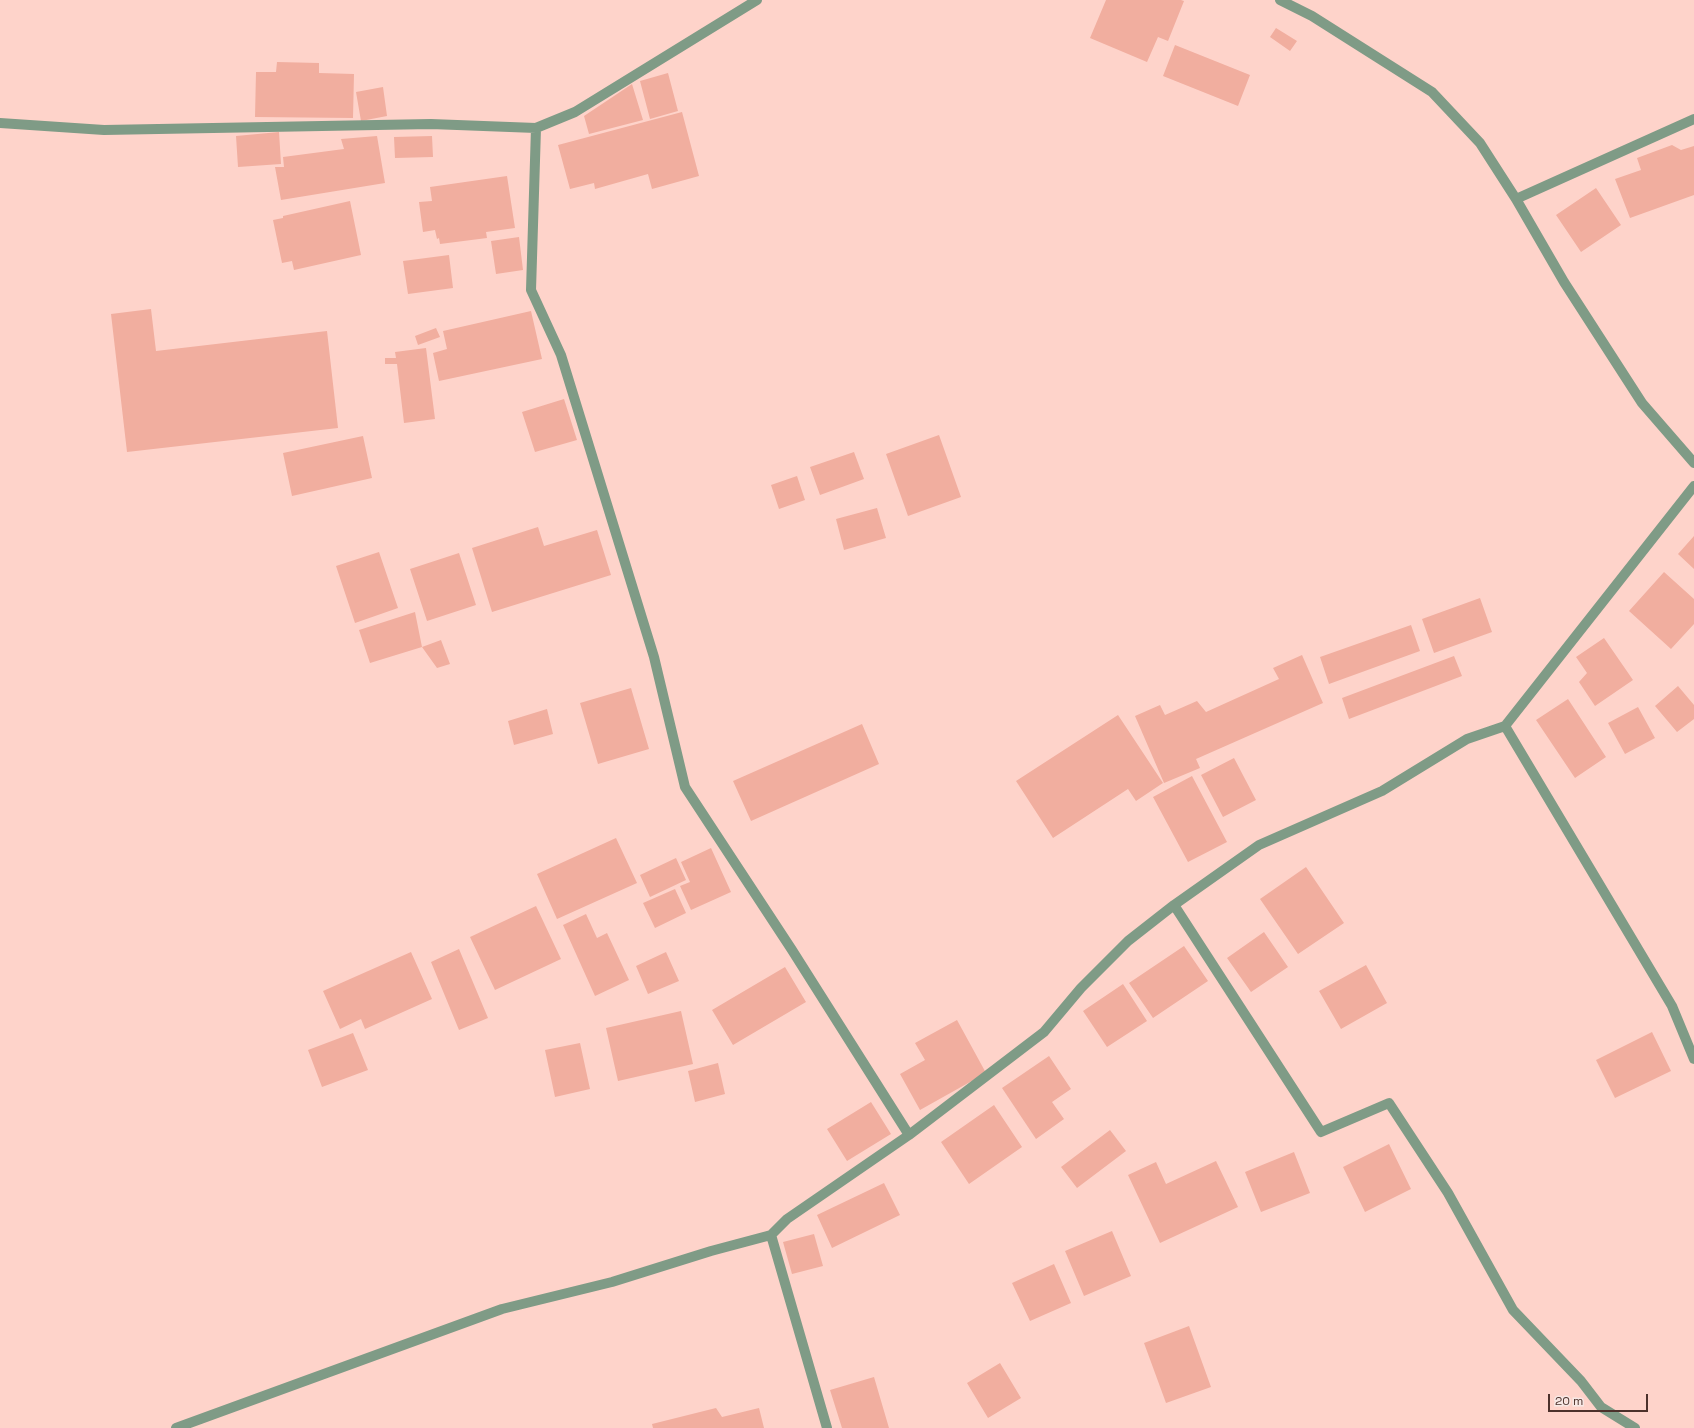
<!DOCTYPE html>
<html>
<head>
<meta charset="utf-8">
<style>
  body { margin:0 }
  #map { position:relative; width:1694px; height:1428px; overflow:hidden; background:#fed3ca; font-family:"Space Grotesk",sans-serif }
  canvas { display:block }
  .scale { position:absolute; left:1548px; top:1394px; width:100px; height:18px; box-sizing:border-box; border:2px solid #4c312b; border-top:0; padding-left:5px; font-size:12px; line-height:14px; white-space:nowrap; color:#4c312b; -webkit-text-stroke:3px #f7e8e5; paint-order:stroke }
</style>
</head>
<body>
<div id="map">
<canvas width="1694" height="1428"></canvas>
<div class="scale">20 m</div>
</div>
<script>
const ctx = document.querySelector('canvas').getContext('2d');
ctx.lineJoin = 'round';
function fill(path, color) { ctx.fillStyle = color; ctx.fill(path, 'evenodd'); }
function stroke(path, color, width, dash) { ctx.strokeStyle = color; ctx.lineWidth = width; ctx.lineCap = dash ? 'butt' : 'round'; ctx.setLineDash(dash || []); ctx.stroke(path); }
const building = new Path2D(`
  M1106 0H1181L1184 1 1168 41 1158 37 1147 62 1090 38Z
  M1276 28 1297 41 1290 51 1270 37Z
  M1175 45 1250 75 1238 106 1163 76Z
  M277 62 319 63V73L354 74 353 118 255 117 256 72H276Z
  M668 73 678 111 650 119 640 81Z
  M632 84 643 120 589 134 584 116Z
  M383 87 387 116 361 121 356 92Z
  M682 112 699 176 652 189 648 174 595 189 594 183 570 189 558 145Z
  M279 132 281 164 238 167 236 136Z
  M377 136 385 183 281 200 275 167H284L283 157 344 149 341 139Z
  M432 136 433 157 395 158 394 137Z
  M1672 145 1681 150 1694 146V195L1630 218 1615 179 1641 170 1637 158Z
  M507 176 515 228 486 232 487 238 440 244 439 238 437 239 435 230 423 232 419 202 432 201 430 187Z
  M1596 188 1621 225 1581 252 1556 215Z
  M350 201 361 255 294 270 292 261 282 263 273 220 283 218V216Z
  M519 237 523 270 496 274 491 241Z
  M449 255 453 288 408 294 403 261Z
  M151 309 156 351 327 331 338 428 127 452 111 314Z
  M531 311 542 359 439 381 433 353 447 349 443 331Z
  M436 328 440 337 418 345 415 336Z
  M426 348 435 419 404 423 397 364H385V358H396L395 352Z
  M564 399 577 440 535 452 522 412Z
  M939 435 961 497 908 516 886 454Z
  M363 436 372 478 292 496 283 453Z
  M854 452 864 479 820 495 810 467Z
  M797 476 805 500 779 509 771 485Z
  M877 508 886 538 844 550 836 519Z
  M538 527 544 546 597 530 611 575 492 612 472 548Z
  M1694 536V569L1678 554Z
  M379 552 398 608 355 623 336 566Z
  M459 553 476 605 427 621 410 569Z
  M1664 572 1694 599V624L1671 649 1629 611Z
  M1480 598 1492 632 1434 653 1422 619Z
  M415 612 422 647 370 663 359 630Z
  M1411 625 1420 651 1329 684 1320 657Z
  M1604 638 1633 680 1595 706 1579 682 1587 673 1576 657Z
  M441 640 450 664 437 668 422 647Z
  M1302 655 1323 703 1196 759 1200 768 1164 783 1135 716 1160 705 1165 715 1197 701 1206 712 1279 679 1273 668Z
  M1454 656 1462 676 1349 719 1342 698Z
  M1678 686 1694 705V719L1677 732 1655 706Z
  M631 688 649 749 598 764 580 703Z
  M1568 699 1606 757 1575 778 1536 720Z
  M1638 707 1655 738 1625 754 1608 723Z
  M547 709 553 734 514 745 508 721Z
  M1118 715 1163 783 1136 801 1128 789 1053 838 1016 781Z
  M862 724 879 764 751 821 733 781Z
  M1234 758 1256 800 1223 817 1201 775Z
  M1192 776 1227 842 1188 862 1153 797Z
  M616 838 637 883 557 919 537 874Z
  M711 848 731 892 691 910 680 886 690 882 681 862Z
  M676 858 686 880 650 897 640 875Z
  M1306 867 1344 923 1298 954 1260 899Z
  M675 889 686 913 655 928 643 903Z
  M536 906 561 959 495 990 470 937Z
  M586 914 597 938 607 933 629 980 595 996 563 925Z
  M1264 932 1288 967 1251 992 1227 958Z
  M1184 946 1208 981 1153 1018 1129 983Z
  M459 949 488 1018 459 1030 431 962Z
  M411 952 432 999 365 1029 361 1019 340 1029 323 991Z
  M666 952 679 981 648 994 636 966Z
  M1366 965 1387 1003 1341 1029 1319 991Z
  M785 967 806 1002 733 1045 712 1010Z
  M1123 984 1147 1021 1107 1047 1083 1011Z
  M681 1011 693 1064 618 1081 606 1028Z
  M957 1020 986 1073 920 1110 900 1074 925 1060 915 1043Z
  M1652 1032 1671 1071 1615 1098 1596 1060Z
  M353 1033 368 1070 322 1087 308 1050Z
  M580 1043 590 1089 555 1097 545 1050Z
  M1049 1056 1071 1089 1052 1102 1064 1119 1036 1139 1002 1088Z
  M718 1063 725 1094 695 1102 688 1071Z
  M871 1102 891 1134 847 1161 827 1129Z
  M994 1105 1022 1147 969 1184 941 1142Z
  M1110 1130 1126 1151 1077 1188 1061 1167Z
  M1389 1144 1411 1189 1365 1212 1343 1167Z
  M1294 1152 1310 1193 1261 1212 1245 1172Z
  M1216 1161 1238 1207 1160 1243 1128 1175 1156 1162 1166 1184Z
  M884 1183 900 1215 832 1248 817 1215Z
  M1112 1231 1131 1276 1084 1296 1065 1251Z
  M814 1234 823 1266 792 1274 783 1242Z
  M1054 1264 1071 1303 1030 1321 1012 1283Z
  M1189 1326 1211 1387 1166 1403 1144 1343Z
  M1000 1363 1021 1398 988 1418 967 1383Z
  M874 1377 889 1428H842L830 1390Z
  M716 1408 722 1417 759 1408 764 1428H653L652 1424Z`);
const minor = new Path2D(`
  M1280 0 1312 16 1432 92 1480 143 1516 199 1564 282 1642 403 1694 463
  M0 123 104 130 431 124 536 128 575 112 757 0
  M536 128 531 290 561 355 654 657 685 787 792 950 909 1135
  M1516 199 1694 119
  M1505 726 1672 1006 1694 1059
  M1174 905 1321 1132 1389 1103 1448 1193 1513 1310 1581 1381 1601 1407 1635 1428
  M771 1235 827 1428
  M176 1428 502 1309 612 1282 711 1251 771 1235 787 1219 909 1135 1044 1032 1081 988 1128 941 1174 905 1259 845 1382 791 1467 739 1505 726 1694 486`);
fill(building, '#f1ae9f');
stroke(minor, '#7f9b86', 10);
</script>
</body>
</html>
